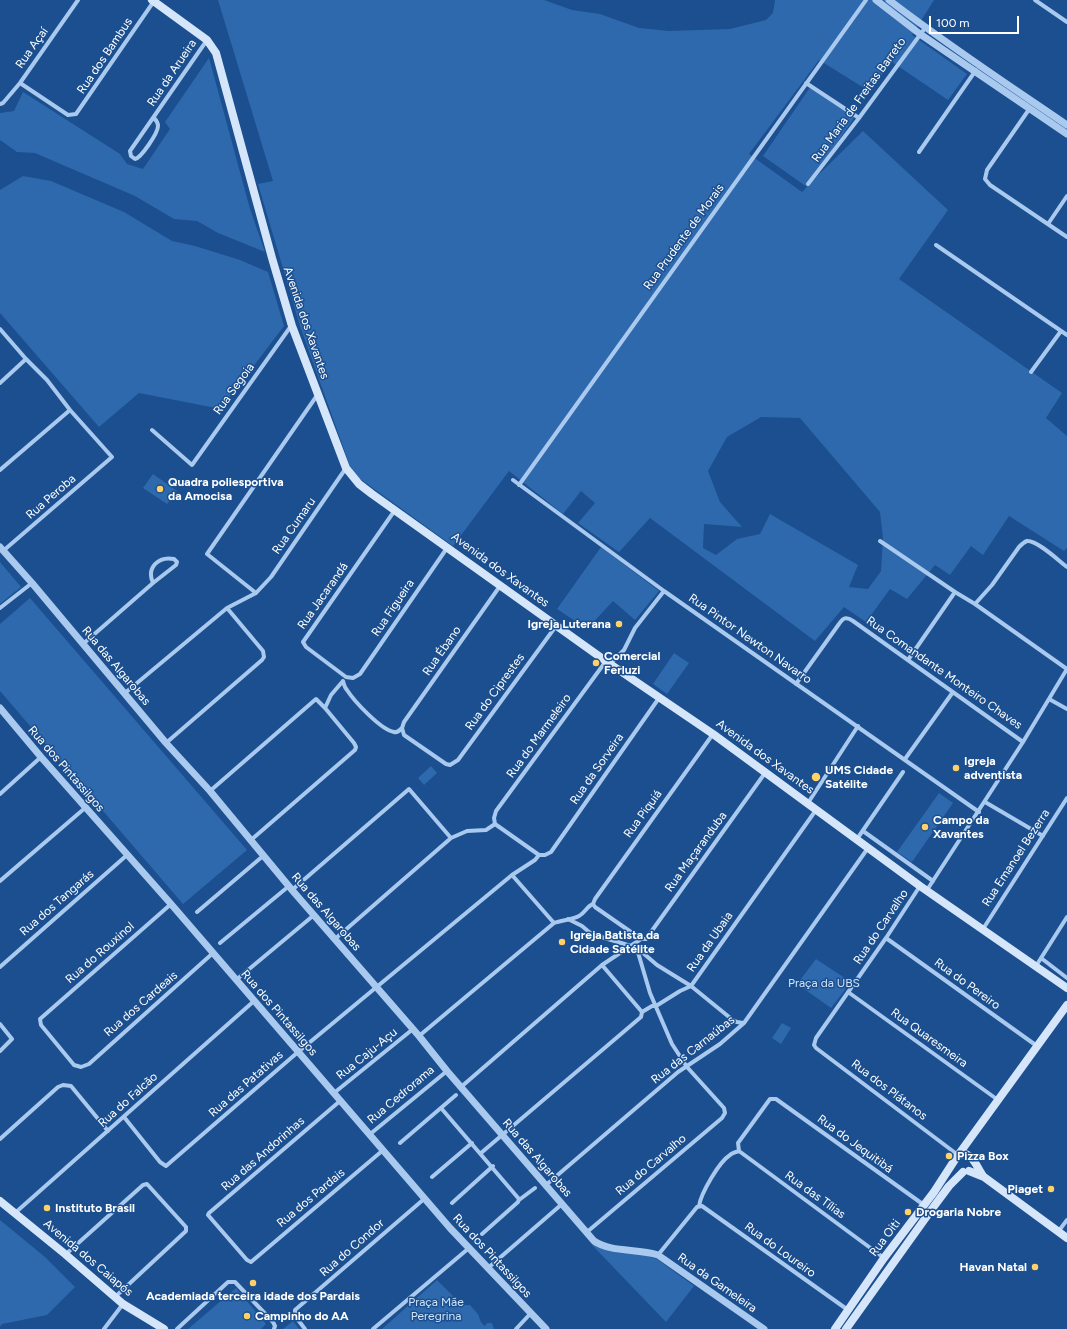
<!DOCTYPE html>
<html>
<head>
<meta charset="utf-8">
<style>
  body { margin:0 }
  #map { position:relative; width:1067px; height:1329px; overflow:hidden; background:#1b4f8f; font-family:Figtree,sans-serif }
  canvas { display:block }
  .scale { position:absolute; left:929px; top:16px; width:90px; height:18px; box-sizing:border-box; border:2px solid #fff; border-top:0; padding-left:5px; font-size:12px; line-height:14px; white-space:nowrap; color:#fff; -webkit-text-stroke:3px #1b4f8f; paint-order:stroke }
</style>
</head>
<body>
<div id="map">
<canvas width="1067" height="1329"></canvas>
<div class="scale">100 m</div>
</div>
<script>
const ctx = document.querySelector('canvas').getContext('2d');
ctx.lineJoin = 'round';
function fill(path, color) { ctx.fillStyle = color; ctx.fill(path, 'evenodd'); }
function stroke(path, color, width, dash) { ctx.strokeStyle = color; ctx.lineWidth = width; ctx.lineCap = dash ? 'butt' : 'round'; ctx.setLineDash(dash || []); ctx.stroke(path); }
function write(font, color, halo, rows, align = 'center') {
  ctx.font = font + ' Figtree,sans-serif'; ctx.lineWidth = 3; ctx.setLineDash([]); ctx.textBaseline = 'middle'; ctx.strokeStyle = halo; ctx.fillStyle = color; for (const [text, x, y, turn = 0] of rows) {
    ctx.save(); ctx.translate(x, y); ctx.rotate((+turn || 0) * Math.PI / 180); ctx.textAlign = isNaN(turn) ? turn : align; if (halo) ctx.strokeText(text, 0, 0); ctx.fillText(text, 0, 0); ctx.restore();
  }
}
const green = new Path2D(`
  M218 0H544L572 10 600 14 639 28 669 31 730 29 766 20 773 13 775 0H934L912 35 967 74 948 100 892 62 869 91 819 60 749 154 802 192 807 187 763 156 811 86 856 115 809 184 863 131 948 210 899 279 1062 393 1046 418 1067 436V548L1064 551 1009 516 983 555 971 546 950 575 935 565 907 599 890 589 866 622 844 607 815 641 650 518 619 552 578 523 595 503 581 491 563 514 509 471 453 546 359 478 350 466 301 329 258 184 273 181ZM761 417 800 418 880 512 883 538 881 571 868 589 849 587 858 565 770 514 760 534 737 539 716 555 703 548 704 524 742 527 720 502 708 471 727 437Z
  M209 58 250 209 265 252 218 233 197 221 174 219 135 196 35 153 17 152 0 140V113L14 111 23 92 120 154 127 164 143 169 170 129 165 122Z
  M23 176 51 181 124 212 172 241 195 246 240 260 268 272 284 326 221 409 139 393 99 427 0 313V190Z
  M153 474 177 491 167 504 143 488Z
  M601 547 659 591 635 620 613 601 587 629 557 609Z
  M0 562 21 587 0 604Z
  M30 598 247 850 183 904 0 691V624Z
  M674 653 689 663 667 694 653 684Z
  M431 766 437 773 424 785 418 778Z
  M939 793 953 803 912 862 897 852Z
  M816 959 851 982 831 1008 797 984Z
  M782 1023 791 1028 781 1044 772 1038Z
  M0 1220 45 1257 75 1287 47 1315 2 1324 0 1327Z
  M594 1244 648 1256 657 1259 694 1286 666 1322 592 1245Z
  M437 1280 462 1305H470C472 1308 475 1310 477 1313 481 1318 478 1321 485 1326L487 1323H492L494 1329H382Z
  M236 1288 266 1324 261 1329H188Z
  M293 1321 299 1329H283Z`);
const minor = new Path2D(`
  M1035 0 1067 22
  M20 83 68 115 76 114 154 1
  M806 83 859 118
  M0 104 3 103 20 83 78 0
  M1030 108 987 170 985 179 990 185 1067 237
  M154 118C156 120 158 123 158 126 158 133 141 158 135 159L131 156 130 151 207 40
  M919 152 976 70
  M808 184 859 118 925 28
  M1048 224 1067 196
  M936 245 1067 335
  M0 329 26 359 47 380 70 410 112 457 3 551
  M1031 372 1061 331
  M0 383 26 359
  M152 430 192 465 291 326
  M0 470 70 410
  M513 480 664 591 979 812
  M519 485 866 0
  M395 510 303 642 306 647 346 677 353 678 360 674 447 548
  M880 541 955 592 975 604 1067 669 1023 742 927 890
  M500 586 404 722 402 728 404 735 446 764 450 765 458 760 556 626
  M256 593 207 554 318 394
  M975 604 992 585 1019 547C1022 544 1024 542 1027 541 1037 540 1059 561 1067 567
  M0 608 32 583
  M83 644 153 583 176 565 177 562 174 559C159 556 146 567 153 583
  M908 660 955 592
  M610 664 624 650 635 628 664 591
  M343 681C344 685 345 688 347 690 354 701 381 730 394 732 397 733 399 731 402 728
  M796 684 839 624C843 618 846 616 853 621L1023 742
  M125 693 227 608 256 593 271 577 346 468
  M1049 699 1067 709
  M325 708 331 695 343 681
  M713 734 595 899 593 904 595 907 641 939H646L765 773
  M166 743 262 660 264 657 263 651 227 608
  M905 759 953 692
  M210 791 316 699 325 708 354 743 356 747 355 750 251 840
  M0 794 41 757
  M985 802 1043 836
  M808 803 858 726
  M495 824 539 855H545L551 852 659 698
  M495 824 494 818 496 811 606 661
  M863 831 933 881
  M857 839 903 772
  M512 875 554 923
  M0 881 85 808
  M920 886 886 938 816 1038 814 1045 816 1048 958 1155
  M292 890 409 789 451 838
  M171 904 40 1019 41 1025 74 1065 81 1067 89 1064 213 953
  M197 912 263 856
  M568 919 582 926 589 932 598 936 631 946 643 953 657 965 691 986 734 1021 737 1022 743 1023
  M983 929 1067 798
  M886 938 1037 1046
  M335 939 451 838 467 831 486 830 495 824
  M220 943 289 886
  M1041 958 1067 978
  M602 965 642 1012
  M1036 966 1067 917
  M0 967 127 855
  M236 980 314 915
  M848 992 998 1100
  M0 1024 12 1039 0 1051
  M419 1036 554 923C562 920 572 920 579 916 585 913 587 906 593 904
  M461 1087 602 965 641 939
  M334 1093 413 1029
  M340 1101 209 1213 208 1215 247 1260 251 1262 382 1151
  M441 1108 519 1199 518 1202 482 1234
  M124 1117 160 1162 166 1166 298 1052 512 875 535 860 539 855
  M369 1135 447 1071
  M0 1139 58 1087 63 1085 71 1086 108 1131
  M400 1143 456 1095
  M481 1153 641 1017 642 1012 652 1006H656L680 991 691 986 816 810
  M432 1177 472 1143
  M546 1185 678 1072 720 1044 744 1023 868 848
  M519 1200 535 1188
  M452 1203 493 1166
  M699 1206C701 1193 719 1162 730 1155 732 1153 736 1152 739 1151
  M15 1213 254 1001
  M587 1232 722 1118 725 1113 724 1108 687 1067 672 1044 650 993 637 949
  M1058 1232 1067 1220
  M66 1254 143 1185 147 1184 186 1227V1231L115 1297
  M658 1255 697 1207 702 1206 848 1310
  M884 1258 739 1151 738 1143 770 1099H776L924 1205
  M488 1268 562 1204
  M104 1329 123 1304
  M177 1329 228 1282H235L273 1322 275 1326 274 1329
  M305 1329 295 1316V1310L424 1199
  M373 1329 469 1248
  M516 1329 531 1313`);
const tertiary = new Path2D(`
  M876 0 920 34 1067 134
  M889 0C946 44 1007 84 1067 125
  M0 547 32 583 166 743 210 791 292 890 419 1036 447 1071 594 1241C612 1253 637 1248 658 1255L764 1329
  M0 708 41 757 171 904 450 1228 546 1329`);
const secondary = new Path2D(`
  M152 0 207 40 216 53 272 258 292 326 346 468 359 484 372 494 610 664 713 734 920 886 1067 988
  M959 1155C972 1150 977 1168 983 1176
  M969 1171 984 1177 1067 1238
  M0 1201 65 1254 123 1304 164 1329
  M835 1329 884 1258 934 1192 956 1158 1067 1005
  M846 1329 932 1209 949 1186 963 1172`);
const markers = [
  [160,489,4,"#ffd166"],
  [619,624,4,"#ffd166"],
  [596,663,4,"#ffd166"],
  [956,768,4,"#ffd166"],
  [816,777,5,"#ffd166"],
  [925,827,4,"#ffd166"],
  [562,942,4,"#ffd166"],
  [949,1156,4,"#ffd166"],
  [1051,1189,4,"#ffd166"],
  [47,1208,4,"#ffd166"],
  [908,1212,4,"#ffd166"],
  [1035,1267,4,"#ffd166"],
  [253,1283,4,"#ffd166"],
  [247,1316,4,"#ffd166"]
];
const streetNames = [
  ["Rua Açaí",32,48,-55],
  ["Rua dos Bambus",105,56,-56],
  ["Rua da Arueira",172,73,-56],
  ["Rua Maria de Freitas Barreto",859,100,-54],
  ["Rua Prudente de Morais",684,237,-54],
  ["Avenida dos Xavantes",306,323,71],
  ["Rua Segoia",234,389,-54],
  ["Rua Peroba",51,497,-41],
  ["Rua Cumaru",294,526,-55],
  ["Avenida dos Xavantes",500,570,36],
  ["Rua Jacarandá",323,596,-55],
  ["Rua Figueira",393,608,-56],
  ["Rua Pintor Newton Navarro",750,639,35],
  ["Rua Ébano",442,651,-55],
  ["Rua das Algarobas",116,666,50],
  ["Rua Comandante Monteiro Chaves",944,673,35],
  ["Rua do Ciprestes",495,692,-54],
  ["Rua do Marmeleiro",539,736,-54],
  ["Avenida dos Xavantes",765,757,36],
  ["Rua dos Pintassilgos",66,769,49],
  ["Rua da Sorveira",597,769,-55],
  ["Rua Piquiá",643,814,-54],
  ["Rua Maçaranduba",696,852,-54],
  ["Rua Emanoel Bezerra",1016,858,-57],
  ["Rua dos Tangarás",57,903,-41],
  ["Rua das Algarobas",326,912,49],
  ["Rua do Carvalho",881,927,-56],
  ["Rua da Ubaia",710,942,-55],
  ["Rua do Rouxinol",100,953,-41],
  ["Rua do Pereiro",967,984,36],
  ["Rua dos Cardeais",141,1004,-41],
  ["Rua dos Pintassilgos",279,1013,49],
  ["Rua Quaresmeira",929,1038,36],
  ["Rua das Carnaúbas",693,1050,-38],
  ["Rua Caju-Açu",367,1054,-39],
  ["Rua das Patativas",246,1084,-41],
  ["Rua dos Plátanos",889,1090,37],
  ["Rua Cedrorama",401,1095,-40],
  ["Rua do Falcão",128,1100,-42],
  ["Rua do Jequitibá",855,1144,36],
  ["Rua das Andorinhas",263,1154,-41],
  ["Rua das Algarobas",537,1158,49],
  ["Rua do Carvalho",651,1165,-40],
  ["Rua das Tílias",815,1195,36],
  ["Rua dos Pardais",311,1198,-40],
  ["Rua Oiti",885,1238,-53],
  ["Rua do Condor",352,1248,-41],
  ["Rua do Loureiro",780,1250,36],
  ["Rua dos Pintassilgos",492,1256,47],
  ["Avenida dos Caiapós",88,1258,40],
  ["Rua da Gameleira",717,1283,35]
];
const poiNames = [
  ["Quadra poliesportiva",168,482],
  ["da Amocisa",168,496],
  ["Igreja Luterana",611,624,"right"],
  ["Comercial",604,656],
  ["Ferluzi",604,670],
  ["Igreja",964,761],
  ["adventista",964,775],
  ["UMS Cidade",825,770],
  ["Satélite",825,784],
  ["Campo da",933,820],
  ["Xavantes",933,834],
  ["Igreja Batista da",570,935],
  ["Cidade Satélite",570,949],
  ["Pizza Box",957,1156],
  ["Piaget",1043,1189,"right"],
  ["Instituto Brasil",55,1208],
  ["Drogaria Nobre",916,1212],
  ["Havan Natal",1027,1267,"right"],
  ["Academiada terceira idade dos Pardais",253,1296,"center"],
  ["Campinho do AA",255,1316]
];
const parkNames = [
  ["Praça da UBS",824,983],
  ["Praça Mãe",436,1302],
  ["Peregrina",436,1316]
];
fill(green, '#2e69ad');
stroke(minor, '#a9c9ee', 4);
stroke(tertiary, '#a9c9ee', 7);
stroke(secondary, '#d6e6fa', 8);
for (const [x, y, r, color] of markers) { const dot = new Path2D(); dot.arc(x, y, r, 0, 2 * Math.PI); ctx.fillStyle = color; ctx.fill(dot); stroke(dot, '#1b4f8f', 1.5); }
write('12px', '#fff', '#1b4f8f', streetNames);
write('bold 12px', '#fff', '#1b4f8f', poiNames, 'left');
write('12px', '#cfe3fa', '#1b4f8f', parkNames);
</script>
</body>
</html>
